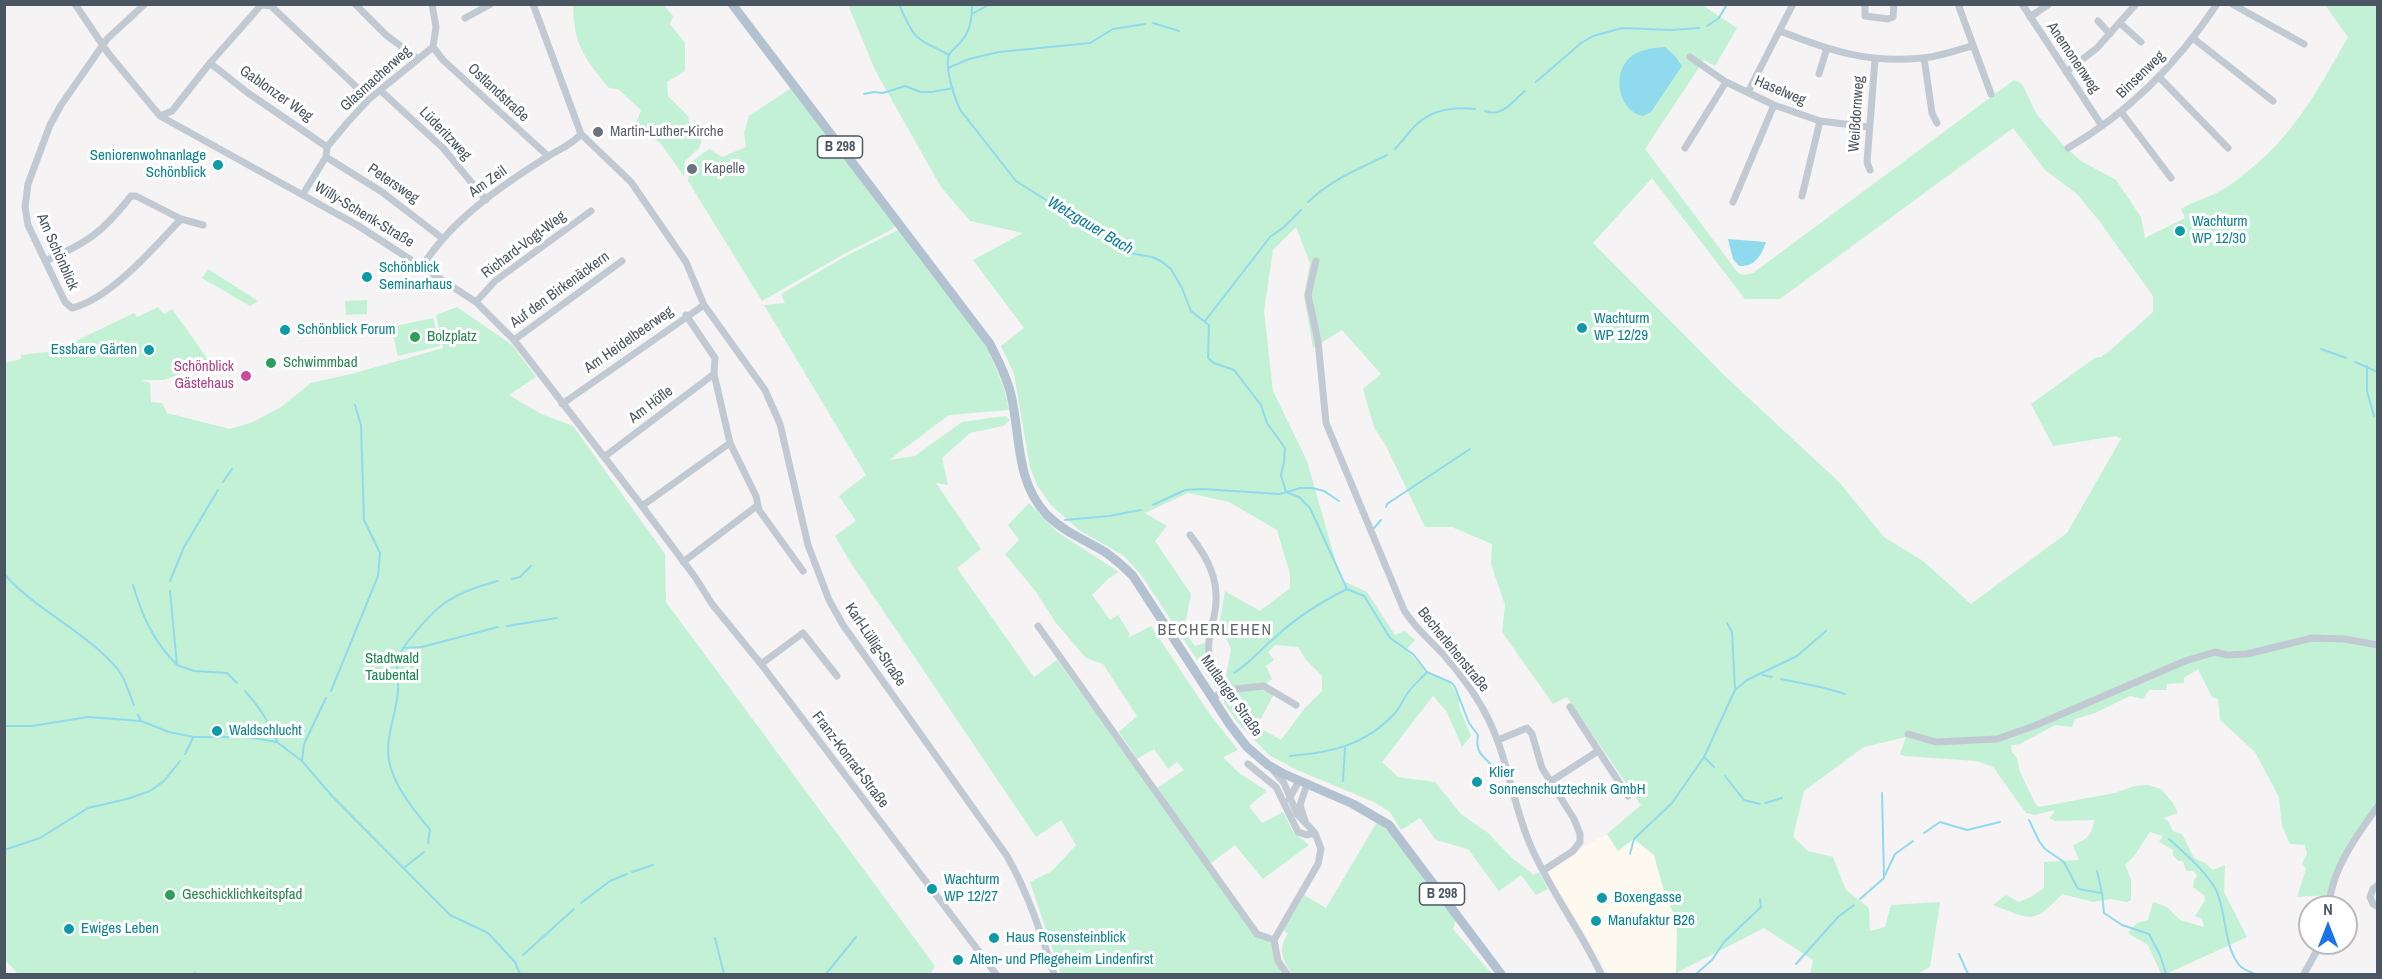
<!DOCTYPE html>
<html>
<head>
<meta charset="utf-8">
<style>
  body { margin:0 }
  #map { position:relative; width:2382px; height:979px; overflow:hidden; background:#f5f3f3; font-family:"Archivo Narrow",sans-serif }
  canvas { display:block }
  .frame { position:absolute; inset:0; border:6px solid #4a5661; pointer-events:none }
  .north { position:absolute; left:2298px; top:895px; width:60px; height:60px; box-sizing:border-box; background:#fff; border:2px solid #b7bbc0; border-radius:50%; rotate:0deg; font-size:16px; font-weight:700; line-height:24px; text-align:center; color:#4a5661 }
  .north::after { content:''; display:block; margin:auto; width:21px; height:27px; background:#1a73e8; clip-path:polygon(50% 0,100% 100%,50% 72%,0 100%) }
</style>
</head>
<body>
<div id="map">
<canvas width="2382" height="979"></canvas>
<div class="frame"></div>
<div class="north">N</div>
</div>
<script>
const ctx = document.querySelector('canvas').getContext('2d');
ctx.lineJoin = 'round';
function fill(path, color) { ctx.fillStyle = color; ctx.fill(path, 'evenodd'); }
function stroke(path, color, width, dash) { ctx.strokeStyle = color; ctx.lineWidth = width; ctx.lineCap = dash ? 'butt' : 'round'; ctx.setLineDash(dash || []); ctx.stroke(path); }
function write(font, color, halo, rows, align = 'center') {
  ctx.font = font + ' "Archivo Narrow",sans-serif'; ctx.lineWidth = 6; ctx.setLineDash([]); ctx.textBaseline = 'middle'; ctx.strokeStyle = halo; ctx.fillStyle = color; for (const [text, x, y, turn = 0] of rows) {
    ctx.save(); ctx.translate(x, y); ctx.rotate((+turn || 0) * Math.PI / 180); ctx.textAlign = isNaN(turn) ? turn : align; if (halo) ctx.strokeText(text, 0, 0); ctx.fillText(text, 0, 0); ctx.restore();
  }
}
const commercial = new Path2D(`
  M1607 834 1618 850 1634 839 1654 855 1664 891 1674 914 1681 952 1678 974H1609L1546 868Z`);
const green = new Path2D(`
  M573 5H664L673 16 670 24 685 43V71L667 82 668 96 688 116 690 129 702 139 699 148 685 161 684 176 661 144 636 124 641 110 618 89 609 88C584 58 574 45 573 5Z
  M848 5H1702L1737 28 1715 66 1704 60 1645 149 1738 273 1745 275 1753 273 2014 80 2022 84 2037 115 2065 147 2081 161 2116 180 2141 217 2145 238 2185 218 2181 209C2195 200 2212 197 2227 187 2288 145 2312 101 2348 37L2325 5H2377V806L2354 842 2330 895 2297 897 2306 869 2302 863 2307 854 2305 845 2290 844 2282 826 2279 797 2255 752 2220 720 2218 699 2212 697 2198 669 2184 678V683L2167 684 2166 690H2149L2143 699 2130 696 2095 713 2075 719 2072 727 2055 725 2020 744 2011 745 2012 752 2017 758 2020 772 2035 803 2039 807 2115 793 2134 786 2148 785 2161 789 2173 803 2178 813 2163 818 2168 821 2173 831 2182 834 2194 858 2205 863 2213 870 2225 865 2224 892 2247 937 2166 974H2161L2148 945 2128 933 2137 923 2148 920 2153 902 2167 907 2180 920 2204 927 2202 919 2195 916 2204 902 2205 896 2193 887 2194 880 2197 876 2194 871H2186L2183 861H2178L2173 855V850L2159 842 2163 836 2150 832 2135 855 2125 865 2131 879V900L2127 902 2110 899 2093 902 2062 894C2032 926 2031 919 1993 905L2006 895 2019 902 2031 897 2044 888V862L2079 860 2073 845C2087 839 2092 836 2094 820L2055 821 2049 818 2054 813V810L2035 815 2026 813 1993 767 1977 761 1904 756 1900 754 1906 737 1864 747 1804 791 1793 837 1808 851 1833 857 1846 890 1869 908 1870 931 1885 927 1891 905 1940 902 1930 967 1917 974H1810L1813 960 1764 928 1676 973 1677 932 1674 915 1664 891 1654 855 1634 839 1618 851 1607 834 1641 805 1567 697 1553 704 1502 632 1505 605 1491 564 1492 544 1452 527H1425L1386 446 1374 427 1363 389 1381 374 1342 330 1313 348 1304 296 1310 263 1296 227 1273 250 1264 311 1273 391 1307 461 1341 580 1367 592 1395 635 1405 631 1415 640 1407 649C1419 663 1428 678 1448 680L1459 698V707L1471 736 1462 747 1447 712 1433 696 1382 762 1398 777 1435 782 1461 814 1488 833 1512 858 1534 875 1539 872 1548 889 1536 895 1521 875 1499 891 1468 849 1436 840 1420 818 1401 830 1390 812 1374 802 1297 770 1269 755 1238 723 1224 703V698C1237 686 1260 686 1274 694L1257 726 1281 740 1304 709 1322 691V676L1306 660 1298 647 1275 645 1268 652 1274 660 1266 666 1272 679 1263 686H1232L1226 676 1231 650 1220 621 1225 591 1260 611 1290 588V574L1277 530 1229 502 1188 493 1145 513 1167 526 1155 541 1191 594 1184 631 1195 646 1205 643 1219 687 1217 690 1142 576 1124 556 1079 530 1051 505 1037 485 1030 467 1014 374 1001 346 1024 328 973 260 1023 233 970 221 941 187 876 72ZM2013 128 2045 170 2077 194 2100 222 2153 296V312L2105 355 2104 354 2101 357 2095 358 2031 404 2053 446 2116 436 2121 439 2067 533 1971 604 1923 561 1884 537 1839 482 1726 377 1593 243 1652 178 1745 299H1780Z
  M791 88 895 226 893 229 844 254 762 301 688 181 690 163 709 149 722 157 746 147 744 133 749 116Z
  M898 230 987 347 1004 388 1009 410 949 415 889 460 915 456 962 422 1005 416 1010 420 1003 426 970 433 942 458 948 485 936 483 981 549 957 568 1034 677 1057 660 1260 937 1271 943 1276 963 1283 974H1061L1030 882 1052 871 1076 845 1061 820 1036 837 849 560 835 536 856 521 839 496 866 475 764 305 785 303 781 294 846 256Z
  M208 269 258 301 250 306 202 278Z
  M367 300V314L346 315 345 301Z
  M158 307 164 314 172 309 209 361 206 365 163 380H141L150 383 151 402 162 403 167 413 230 429 253 422 281 407 311 383 355 373 443 348 436 315 457 307 512 345 536 377 509 395 541 414 573 426 665 554 666 602 935 966 930 974H18L4 959 5 363 21 359V355L55 351 134 313 137 317Z
  M433 318 440 346 398 356 391 327Z
  M1029 503 1056 531 1119 572 1109 578 1092 595 1110 620 1118 615 1130 634 1128 638 1151 626 1209 713 1238 750 1223 757 1239 773 1267 791 1249 806 1262 823 1283 812 1293 832 1309 845 1263 879 1235 845 1210 864 1157 788 1184 770 1177 762 1168 769 1154 749 1137 759 1119 732 1137 716 1103 664 1086 658 1056 623 1036 592 1005 554 1019 540 1008 525Z
  M1377 822 1396 838 1456 920 1453 929 1492 974H1292C1283 961 1277 948 1288 934L1284 930 1304 895 1326 908Z`);
const water = new Path2D(`
  M1665 47 1675 56 1682 66 1651 112 1643 116C1621 112 1612 80 1626 62 1634 50 1651 48 1665 47Z
  M1728 239 1766 242C1761 256 1755 267 1739 266L1733 259Z`);
const stream = new Path2D(`
  M899 4C916 43 914 36 949 55
  M972 4C972 21 970 32 959 44 956 47 951 51 949 55 944 67 955 100 961 111L1016 181 1130 253 1152 257 1161 261 1171 269 1182 288 1191 311 1209 325 1208 358 1214 363 1234 370 1261 405 1267 423 1285 448 1284 462 1281 475 1286 492 1299 497 1310 508 1347 589 1364 596 1390 638 1413 654 1427 672 1452 683 1455 687 1469 723 1478 735C1475 752 1482 756 1494 767
  M972 14 990 4
  M1153 23 1179 31
  M1707 26 1719 18 1727 4
  M948 68 969 59 999 52 1090 43 1113 29 1145 24
  M1536 82 1581 43 1593 36 1622 28 1671 30 1699 28
  M864 94 874 92 883 93 905 86 921 92H932L953 88
  M1485 111C1503 118 1513 100 1525 91
  M1395 149C1403 141 1409 131 1417 124 1433 109 1455 107 1475 109
  M1308 202C1332 179 1357 170 1387 155
  M1205 321 1270 237 1284 227 1301 210
  M2321 349 2346 358
  M2355 362 2378 372
  M2367 366V391L2374 416
  M223 482 232 469
  M1153 505 1185 490 1203 489 1280 494 1300 488H1312L1324 491 1339 501
  M1386 507 1387 504 1470 449
  M1065 520 1109 516 1141 510
  M1374 528 1381 520
  M4 574C37 611 90 634 119 671 126 680 129 694 134 705
  M512 579 520 577 531 566
  M170 581 184 547 218 490
  M133 585C142 616 154 642 177 665
  M170 591 177 665 194 671 227 673 237 683
  M1727 623 1732 632 1735 688
  M507 626 557 618
  M403 648C434 607 448 594 498 581
  M397 669V660L403 648 422 647 498 627
  M1234 673C1251 662 1264 646 1280 633 1300 615 1323 601 1347 589
  M1763 675 1772 677
  M398 679C400 703 389 724 388 748 387 779 412 807 430 830L428 843
  M1781 679 1825 688 1845 694
  M245 691C259 706 269 722 277 741
  M331 691 378 576 380 553 364 520 361 425 355 405
  M138 715 141 721
  M4 726H32L88 717 141 721 169 732 194 737H247L277 742 302 761 332 796 450 915 488 933 515 962 520 974
  M185 754 193 738
  M1290 756C1330 753 1366 745 1395 713 1400 708 1403 700 1407 694 1412 686 1420 680 1426 673
  M1704 757 1714 767
  M302 761 304 744 326 698
  M1725 776 1744 800 1760 804
  M1343 781 1345 748
  M1765 803 1782 798
  M2029 820 2039 841 2045 849 2064 862 2078 889 2102 893 2104 913 2122 925 2149 934 2160 955 2166 974
  M1924 833 1940 822 1967 830 2000 822
  M2169 839C2185 854 2205 870 2216 890 2227 913 2223 944 2239 965 2242 969 2250 972 2255 974
  M4 850 40 838 88 808 127 799 150 791 164 781 180 761
  M1630 854 1634 839 1672 803 1704 757 1735 690 1747 680 1797 656 1826 631
  M405 867 424 852
  M2097 871 2102 893
  M632 872 653 865
  M1885 875 1895 854 1913 841
  M1860 899 1884 878 1882 793
  M581 903 610 881 627 874
  M715 938 724 974
  M1959 954 1968 974
  M523 955 574 909
  M1796 964 1838 917 1854 905
  M195 973V974
  M826 974 856 937
  M1696 974 1712 960 1724 942 1761 907 1760 899`);
const minor = new Path2D(`
  M75 4 108 53 160 116 357 225 476 302 514 340 642 506 695 577 712 604 761 664 996 974
  M145 4 107 39 61 105 50 125 28 184 25 207 28 225 65 302 72 308C110 299 155 247 181 219
  M355 4 386 35 418 59
  M432 4 436 27 433 47
  M533 4 581 134 631 182 686 262 704 305 765 390 780 424 808 545 829 600 843 625 1007 856C1028 893 1041 933 1054 974
  M1865 4V16L1888 19 1893 17 1894 4
  M1958 4 1991 94
  M2022 4 2102 126
  M2232 4 2304 44
  M263 5 271 6 369 99
  M2030 17 2049 4
  M465 18 491 4
  M2098 21 2110 34
  M2121 24 2141 42
  M1780 31C1828 50 1869 64 1922 58 1938 57 1956 50 1972 46
  M2194 39 2273 101
  M433 47 443 60 548 156
  M1690 57 1726 82 1774 105 1820 121 1869 127
  M1924 58 1932 113 1937 123
  M210 63 248 93 327 147
  M2066 72 2097 48 2136 4
  M1819 74 1827 48
  M2160 78 2228 148
  M380 90 443 148 486 200
  M1748 92 1793 4
  M2122 113 2171 178
  M160 116 172 111 210 63 262 4
  M1685 148 1726 82
  M2068 148C2130 112 2177 64 2217 4
  M326 157 382 192 442 238
  M1870 170 1867 162 1875 60
  M303 194 326 157 327 147 347 123 369 99 433 47
  M1802 196 1820 121
  M1733 202 1774 105
  M45 261C87 243 102 233 131 196H136L181 219 203 225
  M1316 261 1308 295 1318 341 1326 423 1404 610C1414 627 1429 639 1443 654 1458 671 1472 689 1483 709 1507 751 1511 798 1529 842 1548 888 1580 929 1601 974
  M422 267C450 221 502 185 547 157 559 149 572 145 581 134
  M476 302 495 281 591 211
  M686 315 715 358 714 374 730 443 756 496 759 510 803 571
  M514 340 622 261
  M562 404 704 305
  M604 457 714 374
  M642 506 730 443
  M1190 535C1208 558 1220 581 1215 611 1213 625 1207 636 1209 652 1211 665 1219 678 1225 690
  M683 562 758 505
  M1038 626 1257 934 1274 940
  M761 664 803 633 837 676
  M1213 698 1225 690 1264 686 1296 705
  M1570 707 1628 796
  M1908 734 1936 742 1997 739 2034 726 2185 661 2215 652 2227 655 2247 654 2312 638 2344 639 2378 645
  M1498 740 1527 728 1532 734 1542 768 1574 819 1580 834V842L1573 851 1544 870
  M1248 764 1276 787 1298 832 1307 835 1315 833
  M1273 770 1284 783 1297 814 1315 833 1321 849 1318 864 1274 940 1278 961 1287 974
  M1550 782 1598 751
  M1289 799 1299 781
  M1305 821 1300 805 1307 784
  M2378 885 2373 889 2370 897 2373 904 2378 907
  M2329 907C2331 870 2357 835 2378 806
  M2304 974 2321 943`);
const major = new Path2D(`
  M732 4 990 344C998 360 1007 377 1011 395 1021 437 1015 481 1047 515 1064 532 1085 540 1105 552 1115 559 1124 567 1133 576L1230 725 1247 747 1268 765 1282 773 1353 804 1389 825 1501 974`);
const markers = [
  [598,132,6,"#6b7280"],
  [218,165,6,"#0f9aa8"],
  [692,169,6,"#6b7280"],
  [2180,231,6,"#0f9aa8"],
  [367,277,6,"#0f9aa8"],
  [1582,328,6,"#0f9aa8"],
  [285,330,6,"#0f9aa8"],
  [415,337,6,"#2e9e5b"],
  [149,350,6,"#0f9aa8"],
  [271,363,6,"#2e9e5b"],
  [246,376,6,"#d1479c"],
  [217,731,6,"#0f9aa8"],
  [1477,782,6,"#0f9aa8"],
  [932,889,6,"#0f9aa8"],
  [170,895,6,"#2e9e5b"],
  [1602,898,6,"#0f9aa8"],
  [1596,921,6,"#0f9aa8"],
  [69,929,6,"#0f9aa8"],
  [994,938,6,"#0f9aa8"],
  [958,960,6,"#0f9aa8"]
];
const shields = [
  [840,147,45],
  [1442,894,45]
];
const shieldNames = [
  ["B 298",840,147],
  ["B 298",1442,894]
];
const streetNames = [
  ["Anemonenweg",2073,58,56],
  ["Binsenweg",2141,75,-44],
  ["Glasmacherweg",376,79,-42],
  ["Haselweg",1780,91,23],
  ["Ostlandstraße",498,93,43],
  ["Gablonzer Weg",276,94,35],
  ["Weißdornweg",1857,114,-86],
  ["Lüderitzweg",445,134,46],
  ["Am Zeil",488,182,-35],
  ["Petersweg",393,184,34],
  ["Willy-Schenk-Straße",364,215,31],
  ["Richard-Vogt-Weg",524,245,-37],
  ["Am Schönblick",57,252,66],
  ["Auf den Birkenäckern",560,290,-36],
  ["Am Heidelbeerweg",629,340,-35],
  ["Am Höfle",651,405,-37],
  ["Karl-Lüllig-Straße",875,645,56],
  ["Becherlehenstraße",1453,650,51],
  ["Mutlanger Straße",1231,696,55],
  ["Franz-Konrad-Straße",850,760,53]
];
const worshipNames = [
  ["Martin-Luther-Kirche",610,132],
  ["Kapelle",704,169]
];
const cultureNames = [
  ["Seniorenwohnanlage",206,156,"right"],
  ["Schönblick",206,173,"right"],
  ["Wachturm",2192,222],
  ["WP 12/30",2192,239],
  ["Schönblick",379,268],
  ["Seminarhaus",379,285],
  ["Wachturm",1594,319],
  ["WP 12/29",1594,336],
  ["Schönblick Forum",297,330],
  ["Essbare Gärten",137,350,"right"],
  ["Waldschlucht",229,731],
  ["Klier",1489,773],
  ["Sonnenschutztechnik GmbH",1489,790],
  ["Wachturm",944,880],
  ["WP 12/27",944,897],
  ["Boxengasse",1614,898],
  ["Manufaktur B26",1608,921],
  ["Ewiges Leben",81,929],
  ["Haus Rosensteinblick",1006,938],
  ["Alten- und Pflegeheim Lindenfirst",970,960]
];
const leisureNames = [
  ["Bolzplatz",427,337],
  ["Schwimmbad",283,363],
  ["Geschicklichkeitspfad",182,895]
];
const hotelNames = [
  ["Schönblick",234,367],
  ["Gästehaus",234,384]
];
const parkNames = [
  ["Stadtwald",392,659],
  ["Taubental",392,676]
];
const waterNames = [
  ["Wetzgauer Bach",1090,226,31]
];
const neighbourhoodNames = [
  ["BECHERLEHEN",1215,631]
];
fill(commercial, '#fdf9ef');
fill(green, '#c3f1d5');
fill(water, '#90daee');
stroke(stream, '#90daee', 2);
stroke(minor, '#c1cad2', 7);
stroke(major, '#b3c2d1', 9);
for (const [x, y, r, color] of markers) { const dot = new Path2D(); dot.arc(x, y, r, 0, 2 * Math.PI); ctx.fillStyle = color; ctx.fill(dot); stroke(dot, '#fff', 2); }
for (const [x, y, w] of shields) { const box = new Path2D(); box.roundRect(x - w / 2, y - 11, w, 22, 4.5); ctx.fillStyle = '#fff'; ctx.fill(box); stroke(box, '#4a5661', 1.5); }
write('bold 14px', '#4a5661', null, shieldNames);
write('15px', '#4a5661', '#fff', streetNames);
write('15px', '#5b616d', '#fff', worshipNames, 'left');
write('15px', '#0d838f', '#fff', cultureNames, 'left');
write('15px', '#27864d', '#fff', leisureNames, 'left');
write('15px', '#b23c85', '#fff', hotelNames, 'right');
write('15px', '#17864f', '#fff', parkNames);
write('italic 16px', '#0c7c9b', '#fff', waterNames);
ctx.letterSpacing = '1.5px';
write('16px', '#5f6368', '#fff', neighbourhoodNames);
ctx.letterSpacing = '0px';
</script>
</body>
</html>
